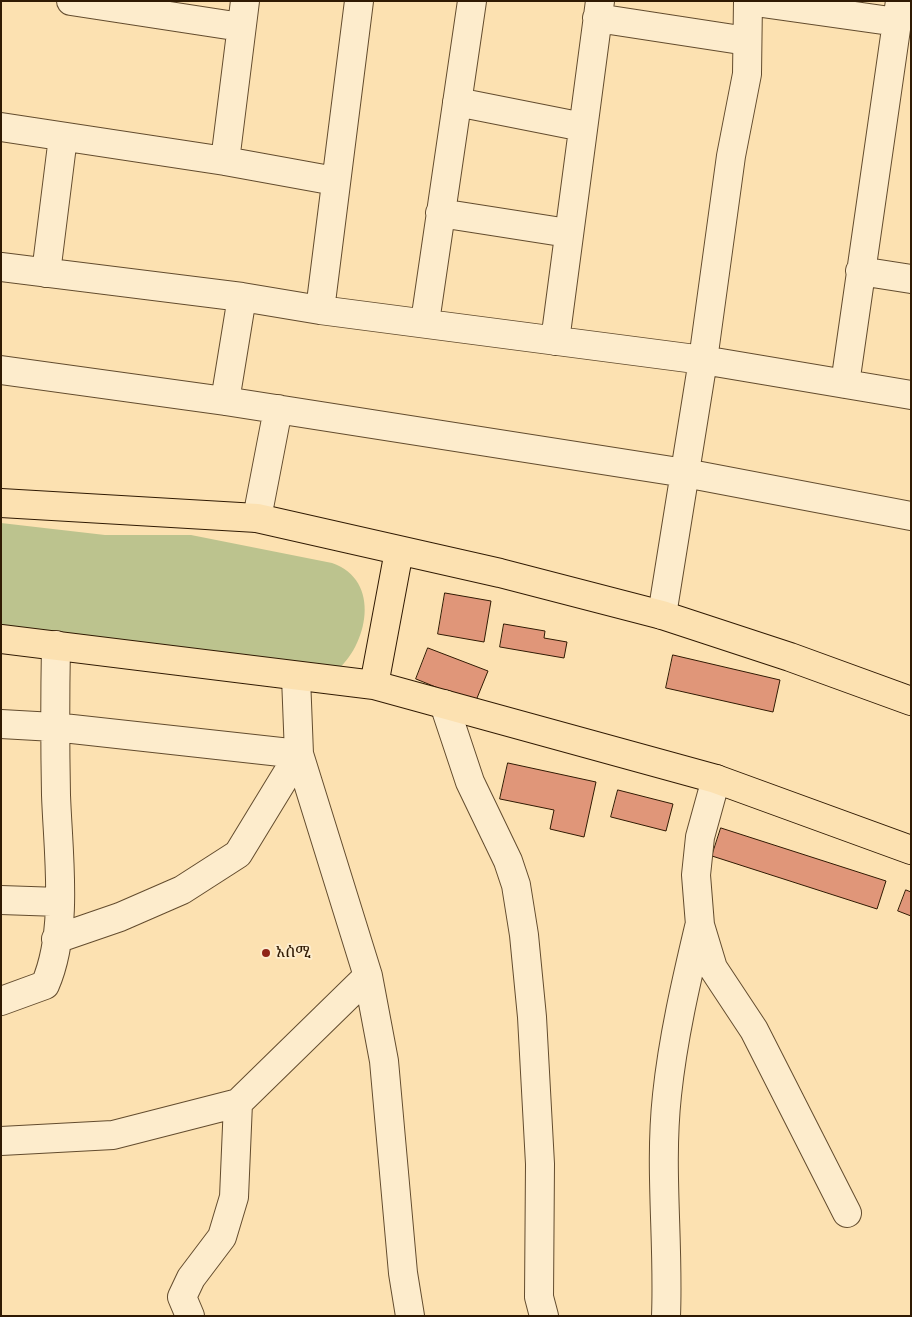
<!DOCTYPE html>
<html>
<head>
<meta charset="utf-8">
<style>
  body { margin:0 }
  #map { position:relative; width:912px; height:1317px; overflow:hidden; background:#fce1b1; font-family:"Gentium Book Plus",serif }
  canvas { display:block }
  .frame { position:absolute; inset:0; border:2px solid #301a03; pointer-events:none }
</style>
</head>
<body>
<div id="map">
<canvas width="912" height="1317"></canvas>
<div class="frame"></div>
</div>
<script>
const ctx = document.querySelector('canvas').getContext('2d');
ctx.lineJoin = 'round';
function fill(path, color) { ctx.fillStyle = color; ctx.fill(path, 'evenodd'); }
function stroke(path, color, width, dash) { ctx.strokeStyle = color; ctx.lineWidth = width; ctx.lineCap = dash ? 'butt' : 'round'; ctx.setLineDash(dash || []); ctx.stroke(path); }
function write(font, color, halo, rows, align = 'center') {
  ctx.font = font + ' "Gentium Book Plus","Noto Serif Ethiopic",serif'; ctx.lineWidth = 4; ctx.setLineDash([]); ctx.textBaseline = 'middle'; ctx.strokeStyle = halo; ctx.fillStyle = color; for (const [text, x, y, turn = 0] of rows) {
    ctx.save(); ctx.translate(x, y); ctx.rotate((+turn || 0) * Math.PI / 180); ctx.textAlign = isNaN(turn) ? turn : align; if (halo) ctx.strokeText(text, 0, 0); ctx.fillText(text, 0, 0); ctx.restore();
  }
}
const green = new Path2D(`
  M1 523 105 535H191L332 563C382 580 368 646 335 672L1 629Z`);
const building = new Path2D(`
  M445 593 491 601 484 642 438 634Z
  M504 624 545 631 544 638 567 642 564 658 500 647Z
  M428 648 488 671 475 703 416 679Z
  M673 655 780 680 773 712 666 688Z
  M508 763 596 782 584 837 550 829 554 810 500 799Z
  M618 790 673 804 666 831 611 817Z
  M721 828 886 881 877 909 712 856Z
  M906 890 911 892V916L898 911Z`);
const minor = new Path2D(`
  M71 1 241 27
  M748 1 897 22
  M597 18 747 41
  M457 102 583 127
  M1 127 225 161 335 181
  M225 161 245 1
  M440 213 568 233
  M1 267 242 297 320 310 703 360 911 395
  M860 271 911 279
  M46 273 63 137
  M320 310 359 1
  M425 322 472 1
  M555 341 600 1
  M1 370 225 401 685 473 911 516
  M845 384 900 1
  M225 401 242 297
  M257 518 278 409
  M662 615 703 360 731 156 747 74 748 1
  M296 677 299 754 368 976 384 1061 403 1273 410 1316
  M444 704 470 782 508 861 516 885 524 935 532 1017 540 1164 539 1297 544 1316
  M1 724 54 727 299 754 238 854 182 890 120 917 56 939
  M716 779 700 837 696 875 700 925 713 968 754 1030 847 1213
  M1 900 59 902
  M1 1001 45 985C69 930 58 853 56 795 55 745 55 695 56 645
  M1 1141 113 1135 238 1103 368 976
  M190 1316 182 1297 191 1278 222 1237 234 1197 238 1103
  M666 1316C669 1242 659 1169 667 1095 673 1038 686 982 699 927`);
const highway = new Path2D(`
  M1 503 257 518 500 573 662 615 790 657 911 701
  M1 639 374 685 716 779 911 850
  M374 685 399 551`);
const markers = [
  [266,953,5,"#8f2418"]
];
const poiNames = [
  ["አስሚ",276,953]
];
fill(green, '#bcc38e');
fill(building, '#e09679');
stroke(building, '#301a03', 1);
stroke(minor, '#634c2e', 30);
stroke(highway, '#301a03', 30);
stroke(minor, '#fdeccc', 28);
stroke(highway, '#fce1b1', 28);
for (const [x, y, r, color] of markers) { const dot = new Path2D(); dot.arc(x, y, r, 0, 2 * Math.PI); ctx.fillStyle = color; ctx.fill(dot); stroke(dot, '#fdeccc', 2); }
write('16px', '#301a03', '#fdeccc', poiNames, 'left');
</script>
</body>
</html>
